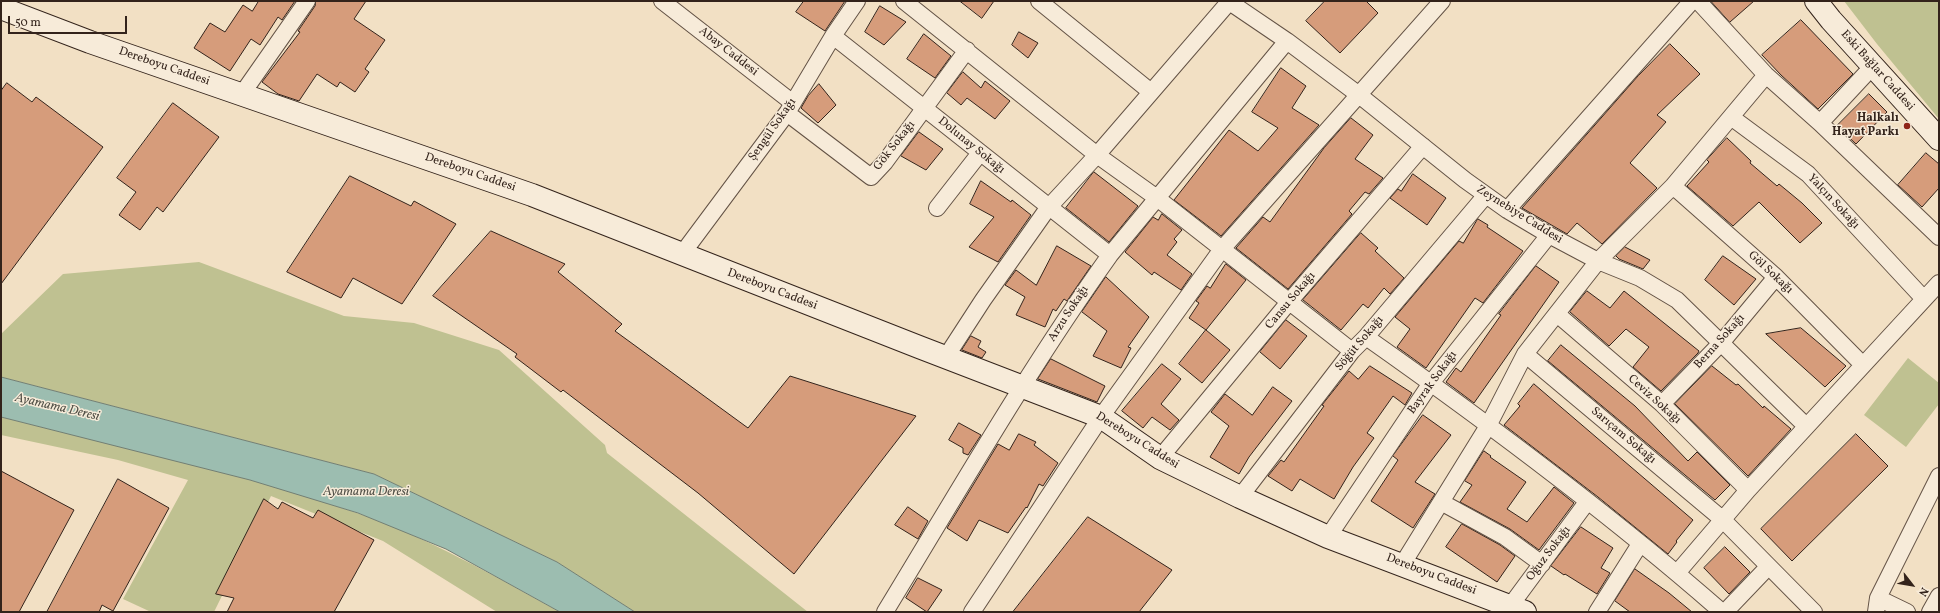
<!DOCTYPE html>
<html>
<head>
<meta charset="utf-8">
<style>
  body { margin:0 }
  #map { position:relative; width:1940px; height:613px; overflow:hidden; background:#f2e0c4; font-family:Vollkorn,serif }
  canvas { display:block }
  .frame { position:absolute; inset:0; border:2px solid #33231b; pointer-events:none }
  .north { position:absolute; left:1892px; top:565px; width:40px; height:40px; -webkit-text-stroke:3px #f7ebd9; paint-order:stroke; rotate:121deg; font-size:11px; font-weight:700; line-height:16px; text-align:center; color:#33231b }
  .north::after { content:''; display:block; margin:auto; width:14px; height:18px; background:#33231b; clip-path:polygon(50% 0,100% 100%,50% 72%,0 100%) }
  .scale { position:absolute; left:8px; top:16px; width:119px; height:18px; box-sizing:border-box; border:2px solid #33231b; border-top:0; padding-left:5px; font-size:12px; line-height:14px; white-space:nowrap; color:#33231b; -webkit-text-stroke:3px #f7ebd9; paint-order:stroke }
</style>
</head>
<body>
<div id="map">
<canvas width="1940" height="613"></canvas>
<div class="frame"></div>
<div class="north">N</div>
<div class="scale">50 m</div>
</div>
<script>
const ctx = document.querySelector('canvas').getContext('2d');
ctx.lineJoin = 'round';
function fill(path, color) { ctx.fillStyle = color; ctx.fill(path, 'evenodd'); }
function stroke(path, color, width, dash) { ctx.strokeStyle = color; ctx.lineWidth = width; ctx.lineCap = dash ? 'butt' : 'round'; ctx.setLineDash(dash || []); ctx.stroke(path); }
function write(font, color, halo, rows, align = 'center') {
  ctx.font = font + ' Vollkorn,serif'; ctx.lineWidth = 3; ctx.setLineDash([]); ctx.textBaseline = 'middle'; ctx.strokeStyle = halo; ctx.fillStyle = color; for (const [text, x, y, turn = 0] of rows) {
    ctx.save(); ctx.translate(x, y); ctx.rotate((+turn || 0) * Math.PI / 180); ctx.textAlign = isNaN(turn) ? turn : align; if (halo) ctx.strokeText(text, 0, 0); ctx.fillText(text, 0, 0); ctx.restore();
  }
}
const green = new Path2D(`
  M1844 1H1939V119L1877 44Z
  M199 262 344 316 414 323 499 350 605 445 607 453 808 612H635L557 562 374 474 1 377V334L63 274Z
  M1908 358 1939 383V404L1906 447 1864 415Z
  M1 417C120 447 241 473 357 513 429 538 494 576 560 612H497L383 541 271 496 214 612H151L123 599 188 480 118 460 1 435Z`);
const water = new Path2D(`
  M1 377 374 474 557 562 635 612H560L446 549 358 513 250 480 1 417Z`);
const building = new Path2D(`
  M259 1H295L282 20 278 17 260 45 251 39 230 71 194 48 210 23 225 32 243 5 252 11Z
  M316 1H366L354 19 385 40 365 69 369 72 355 92 340 82 337 87 317 74 299 101 278 94 262 82 300 32 298 31 315 6Z
  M804 1H845L825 31 796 12Z
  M960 1H994L982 18Z
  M1325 1H1366L1378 13 1340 53 1306 21Z
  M1711 1H1754L1730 22Z
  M880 6 906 22 884 45 865 32Z
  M1801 20 1853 74 1818 109 1781 75 1762 55Z
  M1019 32 1038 43 1028 58 1012 45Z
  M924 34 951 56 935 78 907 59Z
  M1670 44 1700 74 1657 115 1666 122 1630 163 1657 188 1602 244 1577 223 1567 234 1522 208 1638 76Z
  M1281 68 1306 86 1292 108 1319 125 1221 236 1174 200 1229 130 1258 151 1278 128 1252 112Z
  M963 72 981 88 985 81 1010 101 995 119 967 98 961 105 947 93Z
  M7 83 32 102 36 97 103 147 1 284V91Z
  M819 84 836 105 818 123 801 108 808 96Z
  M1869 94 1887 112 1856 144 1837 126Z
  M173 103 219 137 163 212 157 207 140 230 119 215 136 192 117 178Z
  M1351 118 1373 135 1355 159 1383 178 1369 194 1365 192 1349 211 1352 214 1288 289 1236 248 1263 217 1270 222 1324 148Z
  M919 132 943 149 926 170 901 156Z
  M1727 138 1751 161 1750 163 1777 186 1779 184 1802 203 1822 223 1800 243 1759 202 1733 226 1687 186 1709 162 1707 160Z
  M1926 153 1939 164V188L1922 207 1898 185Z
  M1094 172 1138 206 1109 242 1066 208Z
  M1413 174 1446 198 1427 225 1390 198 1398 189 1401 191Z
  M350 176 411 206 414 201 456 224 402 304 353 278 341 298 287 272Z
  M981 181 1011 202 1012 200 1031 215 998 262 969 247 994 217 970 204Z
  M1162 214 1182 230 1174 239 1177 242 1167 255 1192 274 1181 290 1154 272 1152 275 1125 252 1153 217 1158 220Z
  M1478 219 1488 225 1487 227 1523 251 1483 303 1475 298 1426 368 1397 347 1410 329 1395 317 1459 241 1463 243Z
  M491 231 565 264 558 272 622 324 615 331 748 428 790 376 916 416 794 574 698 493 563 390 561 392 515 357 517 354 433 296Z
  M1361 233 1378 248 1375 251 1404 278 1390 294 1384 288 1368 308 1363 304 1341 330 1303 300Z
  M1057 246 1091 266 1067 301 1064 299 1056 311 1053 309 1045 327 1016 315 1025 297 1005 285 1016 270 1036 285Z
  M1625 247 1650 260 1643 269 1619 259 1616 256Z
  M1723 256 1756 279 1734 305 1705 280Z
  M1226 264 1246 280 1206 330 1189 318 1199 303 1196 301 1207 286 1210 288Z
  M1536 266 1559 282 1474 403 1446 382 1456 368 1461 372 1501 315 1499 314Z
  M1106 277 1149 317 1128 347 1131 348 1121 368 1093 356 1107 331 1082 312Z
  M1587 291 1610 308 1624 291 1699 351 1698 353 1661 391 1633 367 1649 347 1626 329 1609 346 1570 312Z
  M1286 320 1307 336 1280 369 1260 352Z
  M1801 328 1846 366 1825 387 1766 334Z
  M1206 330 1230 350 1202 383 1179 364Z
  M971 336 981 341 978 347 986 352 982 358 962 350Z
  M1561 345 1635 406 1688 461 1697 452 1730 485 1715 500 1548 361Z
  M1051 359 1105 386 1097 402 1038 379Z
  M1162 364 1181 379 1161 404 1179 420 1170 430 1152 417 1143 428 1122 411Z
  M1370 366 1412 393 1405 405 1393 396 1367 433 1374 438 1353 467 1334 499 1300 479 1292 491 1268 476 1281 460 1284 462 1324 406 1322 405 1349 371 1358 379Z
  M1712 366 1736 385 1738 384 1763 408 1764 406 1791 429 1748 476 1675 404Z
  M1534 384 1693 520 1676 541 1677 542 1668 554 1598 497 1504 425 1520 406 1518 404Z
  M1273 387 1292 401 1249 457 1239 474 1210 457 1229 426 1211 412 1225 394 1252 415Z
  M1423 415 1451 435 1415 482 1435 494 1413 528 1371 501 1398 460 1393 456Z
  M959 423 981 435 968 455 963 453V448L949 440Z
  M1019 434 1036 442 1034 445 1058 463 1043 486 1039 484 1027 508 1026 507 1008 533 979 520 967 541 947 528 998 444 1009 450Z
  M1856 434 1888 466 1792 561 1761 529Z
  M1484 451 1491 456 1490 457 1526 482 1507 509 1527 522 1554 487 1574 503 1539 550 1510 529 1460 502 1472 485 1465 481Z
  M1 471 74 510 19 612H1Z
  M118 479 169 508 113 611 102 605 99 612H47Z
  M264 499 278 509 282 502 313 518 318 510 374 540 334 612H227L234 598 216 594Z
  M908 507 928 521 918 539 895 525Z
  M1088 517 1172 570 1139 612H1013Z
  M1462 524 1500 545 1515 556 1497 582 1446 547Z
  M1581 527 1613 548 1601 568 1610 573 1597 594 1565 574 1564 575 1551 566Z
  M1725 547 1750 572 1729 594 1704 568Z
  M1635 569 1669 593 1692 612H1630L1615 601Z
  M918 578 942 590 927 612 906 598Z`);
const minor = new Path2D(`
  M662 1 793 103
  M904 1 1097 155 1157 198 1352 351
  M1039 1 1151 92
  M1228 1 1287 41 1359 95 1465 180 1507 210 1549 235 1598 261 1640 278 1677 300 1806 426
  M1698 1 1766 75 1820 123 1939 237
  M833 36 1110 255
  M242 94 307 1
  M787 113 871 177 885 162 967 50
  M1731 117 1808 174 1924 299
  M1820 123 1873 66
  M1673 186 1776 277 1863 365
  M937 208 980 153
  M1507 210 1692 1
  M682 254 787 113 833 36 857 1
  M1557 314 1662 404 1748 490
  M1366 337C1488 423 1609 513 1722 612
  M1525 354 1722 519 1814 612
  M946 357 983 300 1048 208 1097 155 1229 2
  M1662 404 1722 342 1776 277
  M1160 458 1289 302 1423 146
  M1240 497 1352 351 1366 337 1486 195
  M1441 502 1505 537 1542 564
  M1328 537 1431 383 1549 235
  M1402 565 1488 426 1525 354 1598 261 1673 186 1766 75
  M1677 573 1748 490 1939 283
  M1878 598 1907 612
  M1511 605 1587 502
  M885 612C958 492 1028 370 1110 255L1287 41
  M972 612 1101 417 1222 249 1442 1
  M1597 612 1640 544
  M1725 612 1768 567
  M1876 612 1878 598 1939 476
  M1930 612 1939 596`);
const secondary = new Path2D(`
  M1816 1 1831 20 1939 139
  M1 8 90 42 532 195 919 347 1101 417 1160 458 1240 497 1328 537 1525 612`);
const markers = [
  [1907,126,4,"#8f2418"]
];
const streetNames = [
  ["Abay Caddesi",728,52,38],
  ["Dereboyu Caddesi",164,67,19],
  ["Eski Bağlar Caddesi",1877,71,48],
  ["Şengül Sokağı",773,130,-55],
  ["Gök Sokağı",895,146,-52],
  ["Dolunay Sokağı",971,146,39],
  ["Dereboyu Caddesi",470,173,19],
  ["Yalçın Sokağı",1833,202,47],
  ["Zeynebiye Caddesi",1519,215,32],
  ["Göl Sokağı",1770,273,43],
  ["Dereboyu Caddesi",772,290,21],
  ["Cansu Sokağı",1291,301,-50],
  ["Arzu Sokağı",1069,314,-57],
  ["Berna Sokağı",1720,342,-48],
  ["Söğüt Sokağı",1360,344,-50],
  ["Bayrak Sokağı",1433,383,-54],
  ["Ceviz Sokağı",1654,400,42],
  ["Sarıçam Sokağı",1623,436,40],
  ["Dereboyu Caddesi",1137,441,32],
  ["Oğuz Sokağı",1549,554,-53],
  ["Dereboyu Caddesi",1431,575,21]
];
const poiNames = [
  ["Halkalı",1899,119],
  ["Hayat Parkı",1899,133]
];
const waterNames = [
  ["Ayamama Deresi",57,408,13],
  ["Ayamama Deresi",366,493]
];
fill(green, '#bfc191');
fill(water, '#9cbdb0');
stroke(water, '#727f74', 1);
fill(building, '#d69c7b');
stroke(building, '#33231b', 1);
stroke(minor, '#635245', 18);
stroke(secondary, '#33231b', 24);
stroke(minor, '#f7ebd9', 16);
stroke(secondary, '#f7ebd9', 22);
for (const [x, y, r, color] of markers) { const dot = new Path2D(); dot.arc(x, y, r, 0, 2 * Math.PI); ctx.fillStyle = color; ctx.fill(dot); stroke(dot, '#f7ebd9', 1.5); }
write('12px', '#33231b', '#f7ebd9', streetNames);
write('bold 12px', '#33231b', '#f7ebd9', poiNames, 'right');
write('italic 13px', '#525148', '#f7ebd9', waterNames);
</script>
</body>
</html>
